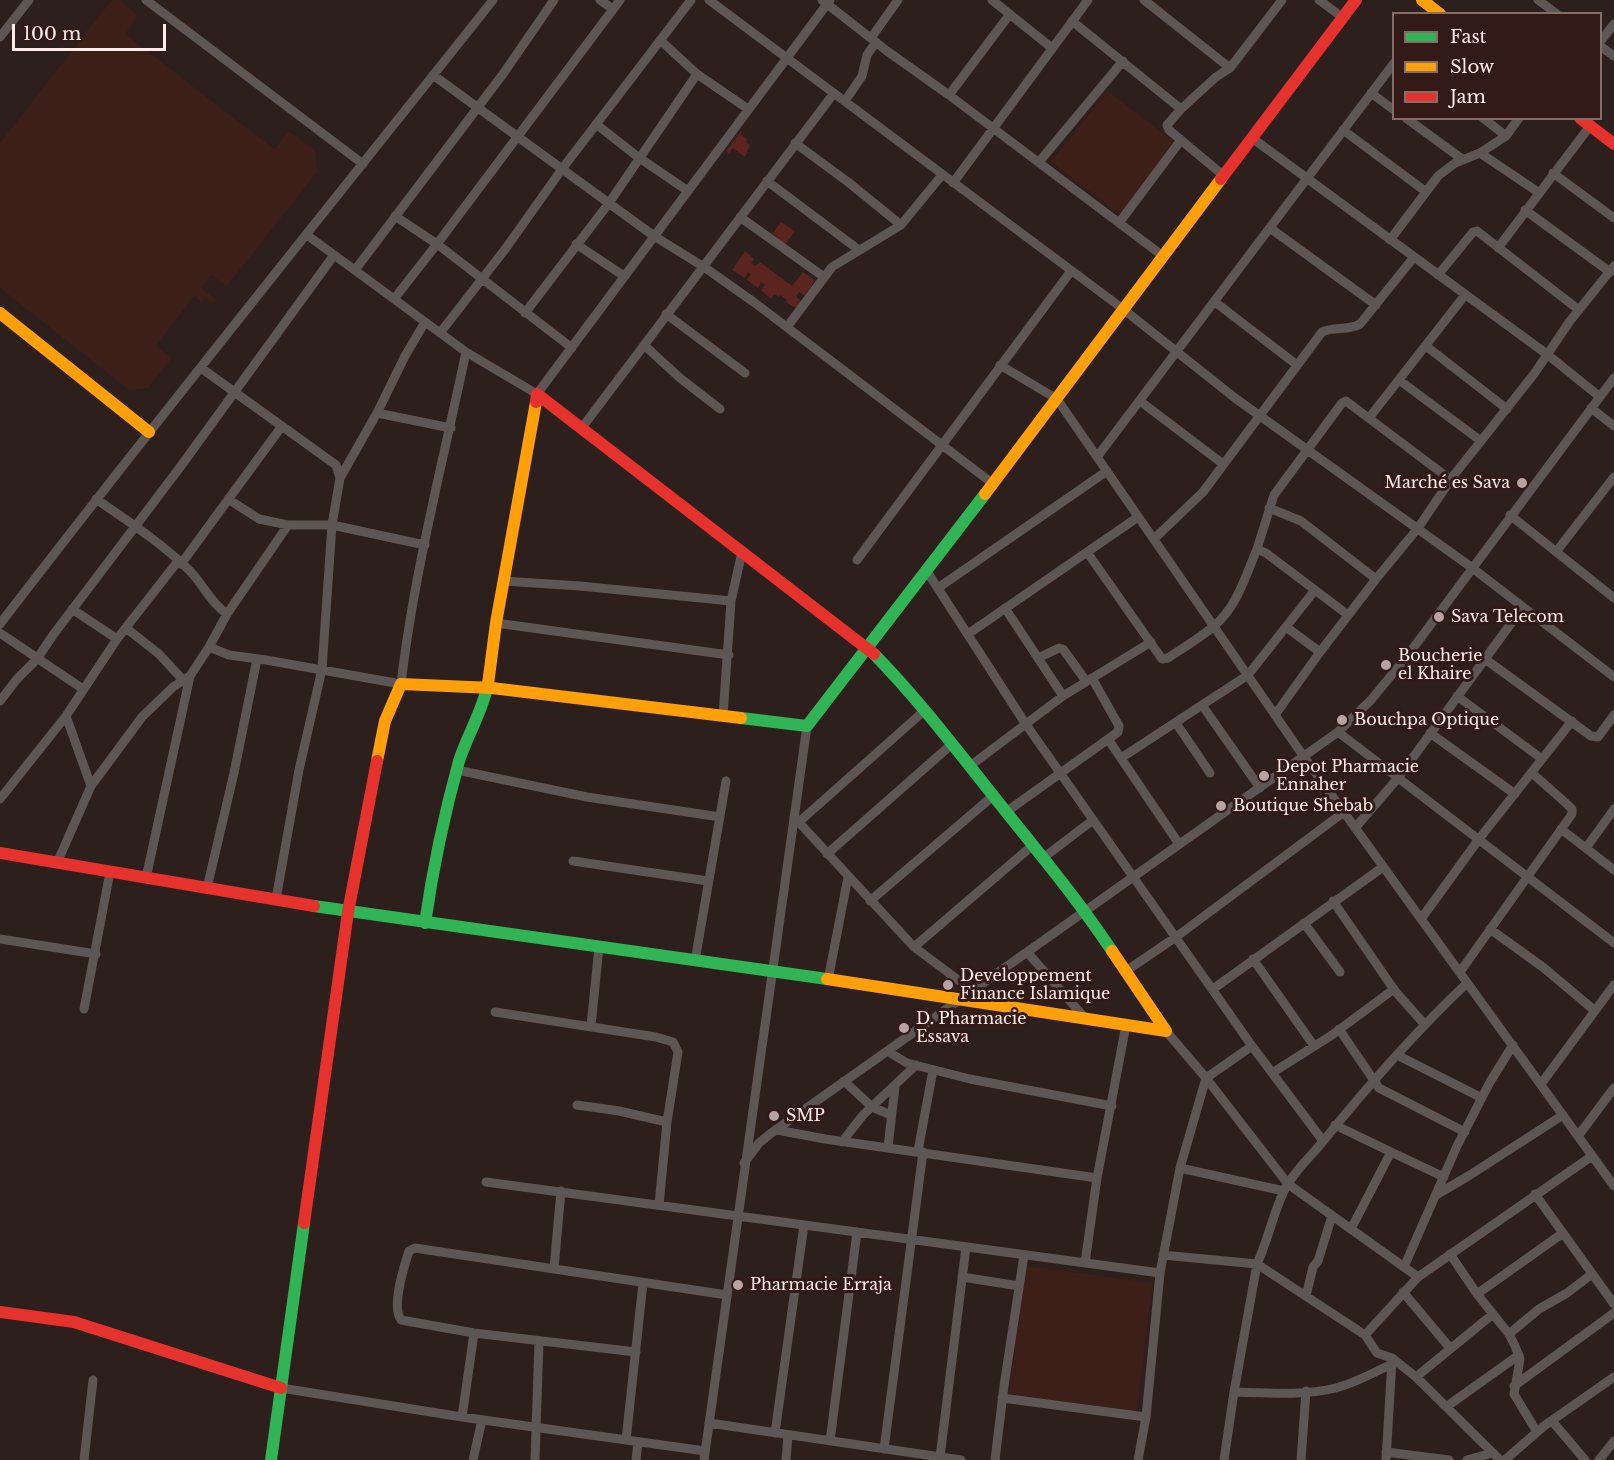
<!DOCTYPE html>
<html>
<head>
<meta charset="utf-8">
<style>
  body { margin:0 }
  #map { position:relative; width:1614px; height:1460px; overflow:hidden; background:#2d1f1c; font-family:"Libre Baskerville",serif }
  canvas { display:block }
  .legend { position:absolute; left:1392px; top:12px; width:210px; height:108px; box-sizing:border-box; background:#331a16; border:2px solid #846e6a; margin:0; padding:8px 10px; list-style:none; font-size:18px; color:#feece8 }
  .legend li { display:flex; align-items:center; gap:12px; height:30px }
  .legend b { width:30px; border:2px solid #846e6a }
  .scale { position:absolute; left:12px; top:24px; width:154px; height:27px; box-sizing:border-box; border:3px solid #feece8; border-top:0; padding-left:8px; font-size:18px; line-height:21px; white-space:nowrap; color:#feece8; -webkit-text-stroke:4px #331a16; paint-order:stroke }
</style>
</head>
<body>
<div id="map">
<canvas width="1614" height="1460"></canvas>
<ul class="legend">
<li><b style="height:8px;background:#30b455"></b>Fast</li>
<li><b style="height:8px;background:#ff9f0a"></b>Slow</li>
<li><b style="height:8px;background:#e5322d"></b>Jam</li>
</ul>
<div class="scale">100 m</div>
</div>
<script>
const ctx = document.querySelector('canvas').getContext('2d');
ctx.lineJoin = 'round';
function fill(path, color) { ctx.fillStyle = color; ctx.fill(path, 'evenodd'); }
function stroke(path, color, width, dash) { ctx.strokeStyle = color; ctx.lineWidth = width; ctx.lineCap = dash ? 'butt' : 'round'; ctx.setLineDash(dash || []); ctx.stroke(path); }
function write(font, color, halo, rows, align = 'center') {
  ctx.font = font + ' "Libre Baskerville",serif'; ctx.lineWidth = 6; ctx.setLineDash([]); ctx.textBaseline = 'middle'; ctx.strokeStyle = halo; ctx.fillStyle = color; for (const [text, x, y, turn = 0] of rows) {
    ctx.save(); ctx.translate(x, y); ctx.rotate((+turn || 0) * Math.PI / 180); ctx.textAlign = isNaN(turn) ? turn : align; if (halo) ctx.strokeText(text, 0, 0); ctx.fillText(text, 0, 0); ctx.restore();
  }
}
const built = new Path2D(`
  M112 0H120L138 16 125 34 274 149 289 131 315 150 317 172 227 286 211 275 201 288 217 300 213 304 205 298 202 302 194 296 156 346 172 358 148 388 129 390 0 288V143Z
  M1108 91 1176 143 1121 215 1051 162Z
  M1026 1266 1153 1283 1136 1411 1009 1394Z`);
const green = new Path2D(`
  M742 130 741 135 747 139 746 142 750 145 745 157 733 148 729 153 726 151Z
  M781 222 795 231 784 246 776 240 777 237 773 233Z
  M745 251 754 259 751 263 756 266 760 262 792 286 803 272 815 280 805 296 799 292 796 297 801 301 796 308 786 302 787 300 780 295 779 297 774 294 771 299 761 290 765 285 761 282 758 288 747 280 751 274 748 272 745 278 732 270Z`);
const street = new Path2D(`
  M146 0 363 164
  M600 0 613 9
  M709 0 1123 309 1235 398 1471 567 1614 677
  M822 0 887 51 949 95 1163 256
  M992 0 1052 48
  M1144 0 1230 68
  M1319 0 1342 17
  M1538 0 1557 14
  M1072 21 1181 109
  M0 37 29 0
  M871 38 898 0
  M660 40 697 74 748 109
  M1600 42 1614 24
  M1600 46 1614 56
  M433 75 654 236 704 267 755 303 992 483
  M1371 93 1394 110
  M949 95 1010 14
  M845 101 862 76 867 55 876 42
  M1406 118 1462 159
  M1483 118 1506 136
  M596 124 638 157 688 191
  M1343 130 1425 191
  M1252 138 1548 355 1600 397
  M795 143 848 182 901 225
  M1480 153 1538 192
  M1039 162 1123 61
  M1553 173 1614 218
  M1224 176 1169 130 1167 125 1181 109 1216 77 1230 68 1282 0
  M767 181 859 250
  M953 183 1088 0
  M1525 210 1610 272
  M395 216 437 244 572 348
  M740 217 824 277
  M1119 223 1181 140
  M1270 228 1376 305
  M307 235 466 352 537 394 830 0
  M1390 240 1438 176 1455 163 1480 153 1506 136 1519 118
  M576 244 624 276
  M1498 248 1590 126
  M355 270 503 74 554 0
  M1438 275 1473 232 1477 231 1579 310
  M394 299 437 244 620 0
  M1215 302 1297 365
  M525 313 609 203 697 74
  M666 314 745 373
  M787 327 832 267 901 225 942 175
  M440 333 506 248 562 169 691 0
  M644 345 680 378 720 409
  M1426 346 1507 409
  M1000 365 1057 399 1304 757 1614 1186
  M201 368 336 465 340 478 332 525 425 545
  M1399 380 1481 441
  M1140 401 1223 464
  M1591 408 1614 426
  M377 413 451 428
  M1369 418 1465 295
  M581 429 834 93
  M1097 457 1394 63
  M340 478 377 413 405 356 425 322
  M96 499C128 521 163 544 191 572 203 585 212 604 227 614L209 647 229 655 266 660 401 684C414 572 443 462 466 352
  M228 499 259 519 288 525H332L322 669 299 770 276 899
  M1269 508 1301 521 1376 579
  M1510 515 1614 598
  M1154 539 1203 492 1322 332C1334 326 1348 331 1360 324L1414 257
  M1087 552 1162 659 1168 658C1183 648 1200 638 1214 626 1237 607 1246 575 1257 549
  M1556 552 1614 477
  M857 560 1071 271
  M181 564 282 426
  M926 570 1025 723 1252 1046 1323 1141
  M503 581 580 586 731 601 742 552
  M938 588 1107 471
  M1005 608 1063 696
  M72 609 117 639
  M227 614 288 525
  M1348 615 1266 553 1257 549 1274 495 1342 403 1346 401 1451 480
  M496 623 729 655
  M0 624C161 414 328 208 493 0
  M1286 627 1320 652
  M126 628 159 654 183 680
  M0 633 83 689
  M968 634 1138 517
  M1038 658 1059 648 1063 649 1086 681
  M1485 659 1591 736 1598 737 1614 715
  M1457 696 1542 759
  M0 701 17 679 37 659 53 635 181 466 334 255
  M1202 705 1260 788
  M1275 715 1320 652 1376 579 1418 528 1454 475 1534 374 1570 321 1614 266
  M66 716 91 786
  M723 716 731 601
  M1176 723 1210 773
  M1338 732 1614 943
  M1430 733 1515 794
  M1108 739 1179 844
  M1121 758 1248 675 1315 590
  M970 766 1063 696 1151 642
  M457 770 587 797 720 817
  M0 799 66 716 117 639 178 561
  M1006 812 1118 732 1119 726 1092 678
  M794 817 914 947 973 991
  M799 822 924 711
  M1355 828 1398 778 1523 607
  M1561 829 1614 870
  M1586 848 1614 809
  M827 854 952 744
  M1043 858 1093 820
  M573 861 708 881
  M57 863 91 786 142 717 173 687 190 676 209 647
  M146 878 190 676
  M207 888 234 773 257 659
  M870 901 993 796
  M1333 901 1395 991 1425 1025
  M1421 919 1479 839 1572 721
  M1304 923 1340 972
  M1490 929 1544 968 1594 1010
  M0 939 96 954
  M914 947 1033 845
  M1027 952 1085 1018
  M1253 959 1314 1046
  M695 961 726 781
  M1126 971 1176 937 1344 812
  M1460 972 1572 814V809L1568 805 1532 773
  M828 980 848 877
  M1213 989 1383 867
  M84 1009 110 872
  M495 1012 656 1037 673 1042 678 1052 667 1122 659 1205
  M591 1026 599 947
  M1339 1029 1379 1088 1465 1132
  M1252 1046 1206 1078 1288 1184 1418 1277
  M887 1051 907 1063 970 1079 1112 1106
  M1397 1055 1482 1098
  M1272 1073 1332 1035 1394 989
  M844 1081 872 1107 891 1115
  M1541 1084 1614 985
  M577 1105 619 1111 667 1122
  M1335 1125 1391 1152 1351 1229
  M777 1130 825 1139 1097 1178
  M1578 1136 1614 1088
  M842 1142 863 1115 916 1065
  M888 1147 895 1087
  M918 1151 933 1070
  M1391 1152 1444 1177
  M744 1163 759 1143 770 1134 1338 732 1371 700 1408 655 1614 378
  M1180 1168 1284 1191
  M486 1182 1160 1273 1146 1417 1138 1460
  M1535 1194 1614 1304
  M1436 1195 1470 1175 1563 1115
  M1450 1254 1477 1294 1509 1334 1515 1346 1520 1359 1514 1394 1537 1432
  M1163 1255 1257 1264 1365 1335 1377 1353 1392 1358 1416 1377 1500 1460
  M1085 1263 1097 1178 1126 1025
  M1404 1267 1457 1146 1490 1082 1513 1045
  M554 1268 561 1191
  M1160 1273 1180 1168 1206 1078 1166 1031
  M962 1277 1019 1286
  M1403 1292 1450 1348
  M1477 1294 1563 1233
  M1306 1296 1313 1267 1318 1261 1332 1216
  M1509 1334 1539 1309 1567 1293 1592 1274
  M1365 1335 1418 1277 1592 1156
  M636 1352 474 1333 401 1320C391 1306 404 1267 409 1251L415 1248 727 1295
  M1416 1377 1493 1314
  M1514 1386 1614 1313
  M281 1388 462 1417 705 1451
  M1234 1392C1267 1393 1303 1396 1336 1388 1355 1383 1375 1372 1392 1364
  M1002 1398 1146 1417
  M1446 1407 1519 1355
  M462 1417 474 1333
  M1552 1421 1585 1460
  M709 1423 961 1460
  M775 1433 804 1225
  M626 1440 643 1283
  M830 1441 857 1232
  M884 1449 923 1152
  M1386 1452 1449 1460
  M940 1457 966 1247
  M84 1460 93 1380
  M473 1460 482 1420
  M535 1460 539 1341
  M636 1460 638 1442
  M704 1460 807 726
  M786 1460 788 1435
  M995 1460 1004 1386 1024 1255
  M1224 1460 1234 1392 1257 1264C1268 1240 1273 1214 1284 1191 1292 1174 1308 1159 1320 1145 1366 1088 1414 1033 1467 983
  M1301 1460 1306 1391
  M1386 1460 1392 1361
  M1467 1460 1492 1453
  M1505 1460 1544 1426 1614 1377
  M1599 1460 1614 1441`);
const fast = new Path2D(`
  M874 654C918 699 956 749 995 798 1035 848 1076 897 1112 951
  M741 718 807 726 985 494
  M314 906 827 979
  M425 923C433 868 444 815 459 761 467 736 483 710 488 684
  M271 1460 304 1223`);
const slow = new Path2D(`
  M1422 0 1440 14
  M0 313 149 432
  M985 494 1221 179
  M488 684 496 623 536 402
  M377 761 385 721 401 684 492 688 741 718
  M827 979 1166 1031 1112 951`);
const jam = new Path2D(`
  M1580 118 1614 144
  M1221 179 1356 0
  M536 402 537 394 874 654
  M0 853 314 906
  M304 1223 348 912 377 761
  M0 1312 74 1322 281 1388`);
const markers = [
  [1522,483,6,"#b5a4a1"],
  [1439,617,6,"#b5a4a1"],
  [1386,665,6,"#b5a4a1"],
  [1342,720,6,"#b5a4a1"],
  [1264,776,6,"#b5a4a1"],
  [1221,806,6,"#b5a4a1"],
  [948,985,6,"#b5a4a1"],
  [904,1028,6,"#b5a4a1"],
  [774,1116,6,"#b5a4a1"],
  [738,1285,6,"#b5a4a1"]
];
const poiNames = [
  ["Marché es Sava",1510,483,"right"],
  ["Sava Telecom",1451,617],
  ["Boucherie",1398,656],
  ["el Khaire",1398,674],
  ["Bouchpa Optique",1354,720],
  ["Depot Pharmacie",1276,767],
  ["Ennaher",1276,785],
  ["Boutique Shebab",1233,806],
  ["Developpement",960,976],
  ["Finance Islamique",960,994],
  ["D. Pharmacie",916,1019],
  ["Essava",916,1037],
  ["SMP",786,1116],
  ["Pharmacie Erraja",750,1285]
];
fill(built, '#3d1f1a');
fill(green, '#5a251e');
stroke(street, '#5d5655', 9);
stroke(fast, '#30b455', 12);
stroke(slow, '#ff9f0a', 12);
stroke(jam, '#e5322d', 12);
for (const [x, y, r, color] of markers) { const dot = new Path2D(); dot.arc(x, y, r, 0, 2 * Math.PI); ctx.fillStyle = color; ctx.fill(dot); stroke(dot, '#331a16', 2); }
write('16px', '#feece8', '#331a16', poiNames, 'left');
</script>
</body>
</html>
